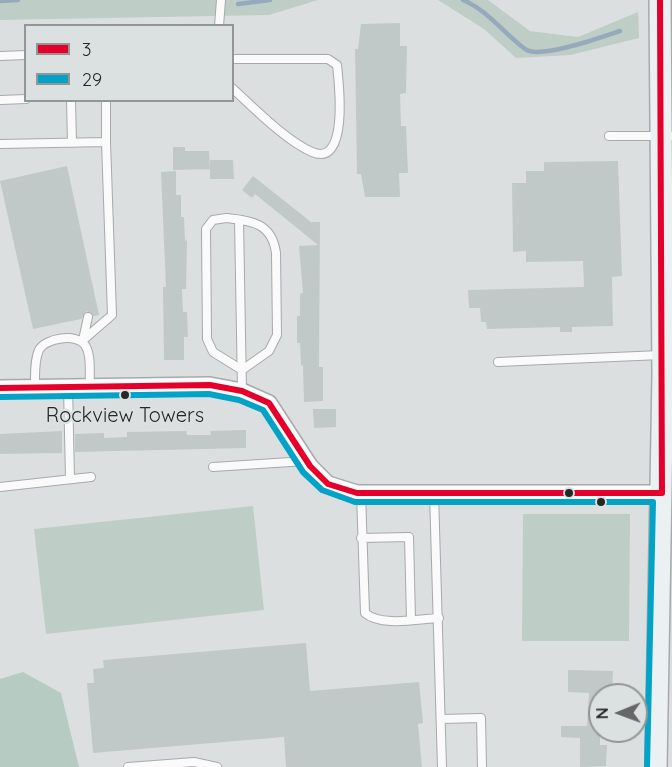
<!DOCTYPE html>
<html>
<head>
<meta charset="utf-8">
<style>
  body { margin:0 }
  #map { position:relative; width:672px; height:767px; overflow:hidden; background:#dcdfe0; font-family:Quicksand,sans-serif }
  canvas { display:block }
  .legend { position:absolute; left:24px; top:24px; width:210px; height:78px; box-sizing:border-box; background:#dbe0e1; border:2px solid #939697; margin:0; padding:8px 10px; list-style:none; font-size:18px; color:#262828 }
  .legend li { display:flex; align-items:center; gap:12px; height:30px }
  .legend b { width:30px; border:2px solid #939697 }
  .north { position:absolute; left:588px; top:683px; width:60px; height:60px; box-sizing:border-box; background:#dbe0e1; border:2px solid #939697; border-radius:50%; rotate:269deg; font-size:16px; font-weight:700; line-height:24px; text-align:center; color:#262828 }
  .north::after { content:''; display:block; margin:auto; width:21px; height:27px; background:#666868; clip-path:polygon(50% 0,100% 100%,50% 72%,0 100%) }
</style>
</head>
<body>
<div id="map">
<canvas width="672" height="767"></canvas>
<ul class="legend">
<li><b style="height:8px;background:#e4002b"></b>3</li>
<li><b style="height:8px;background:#02a3c6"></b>29</li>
</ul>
<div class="north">N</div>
</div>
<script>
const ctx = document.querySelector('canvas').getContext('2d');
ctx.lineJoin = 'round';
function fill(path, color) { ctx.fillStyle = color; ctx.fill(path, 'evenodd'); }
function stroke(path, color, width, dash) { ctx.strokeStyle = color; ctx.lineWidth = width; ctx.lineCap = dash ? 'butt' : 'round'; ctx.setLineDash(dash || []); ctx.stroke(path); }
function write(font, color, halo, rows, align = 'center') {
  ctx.font = font + ' Quicksand,sans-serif'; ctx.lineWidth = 4.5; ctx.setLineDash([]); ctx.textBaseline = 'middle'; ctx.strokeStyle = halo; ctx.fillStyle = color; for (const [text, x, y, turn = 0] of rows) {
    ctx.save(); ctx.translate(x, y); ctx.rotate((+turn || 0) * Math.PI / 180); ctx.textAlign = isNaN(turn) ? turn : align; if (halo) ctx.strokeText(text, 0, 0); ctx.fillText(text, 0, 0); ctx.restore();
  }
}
const green = new Path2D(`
  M0 0H318L269 15 0 20Z
  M438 0H488L530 31 578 37 638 12 639 38 571 55 516 58 484 29Z
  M253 506 264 610 46 634 34 529Z
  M523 514H630L629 641H522Z`);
const forest = new Path2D(`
  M23 672 61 693 79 767H0V679Z`);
const stream = new Path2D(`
  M463 0C489 11 503 33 525 49 539 60 602 37 620 31
  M0 1 18 0
  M238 4 270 0`);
const building = new Path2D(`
  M400 23V46H407L406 93 400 94 401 126H406L408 173H399L400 197H365L361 174H357L355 49H358L361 24Z
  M173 147H185V151H209L210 169 173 170Z
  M210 160H233L234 179H210Z
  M618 161 622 276 612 277 613 326 572 327V332H560V327L487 329 486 322H481L480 308H469L468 290 584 287 583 261 526 262V251L513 252 512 183H526V171H544V162Z
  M67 166 99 315 94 316 87 311 81 319 33 329 0 181Z
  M176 171V195H181V217H184L185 241 187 240 186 289H182L183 312H187L188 337H184V360H164L163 287H166L161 172Z
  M253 176 311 222H320L319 367H323V401L304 402 303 365 301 366 300 343H297V316H300V294L303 293 299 246 318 245 255 194 252 198 242 190Z
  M313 409H336V427L314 428Z
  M246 430V448L75 452V434L104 433V438L127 437V432L186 431 187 435H211L210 431Z
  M62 431V453L0 454V434Z
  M306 643 310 691 419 682 423 723 418 724 422 767H286L284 737 93 753 87 683H94L93 669 104 668 103 660Z
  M568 670 613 671 612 693H600V745H607L606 766 580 767V738L561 737V726H587L589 693 568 692Z`);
const lane = new Path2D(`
  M219 26 221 0
  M0 56 26 55
  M232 59H328L337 65C339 83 349 168 312 152 285 140 254 108 232 88
  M0 100 26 99
  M71 100 72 143
  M106 100V142
  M609 136H672
  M0 144 106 142 112 315 82 341
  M226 218C252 221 272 223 276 253L277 335 269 351 242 370 213 352 207 339 206 229 213 220Z
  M239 220 242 391
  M83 340 88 317
  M498 362 661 355
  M35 387C35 376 34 361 39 350 45 338 77 333 85 345 92 356 89 374 90 387
  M68 387 70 479
  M213 467 306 461
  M0 487 91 477
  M361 493 365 613C381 627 418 619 439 618
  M434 493 442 767
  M361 538 409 537 411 619
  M441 719 481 718 482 767
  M128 767 194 762 217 767`);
const street = new Path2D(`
  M0 388 210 385 242 391 269 403 310 466 328 484 357 493H662`);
const secondary = new Path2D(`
  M656 767 663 374 660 0`);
const bus1 = new Path2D(`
  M660 0 662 493
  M0 388 210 385 242 391 269 403 310 466 328 484 357 493H662`);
const bus2 = new Path2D(`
  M0 397 209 394 239 400 263 410 303 472 322 490 355 502H653L647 767`);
const markers = [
  [125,395,5,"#262828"],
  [569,493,5,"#262828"],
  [601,502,5,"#262828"]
];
const busNames = [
  ["Rockview Towers",125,416]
];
fill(green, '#bfcdc7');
fill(forest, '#b6cbc1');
stroke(stream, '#97aabc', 4.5);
fill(building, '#c0c9c8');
stroke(lane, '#a7a9aa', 10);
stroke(street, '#a7a9aa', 18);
stroke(secondary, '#a7a9aa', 24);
stroke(lane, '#fafafa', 8);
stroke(street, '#fafafa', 15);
stroke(secondary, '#ebf0f2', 21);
stroke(bus1, '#e4002b', 6);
stroke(bus2, '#02a3c6', 6);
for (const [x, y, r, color] of markers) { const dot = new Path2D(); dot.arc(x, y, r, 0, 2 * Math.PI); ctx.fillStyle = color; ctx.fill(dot); stroke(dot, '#dbe0e1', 2); }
write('20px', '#262828', '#dbe0e1', busNames);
</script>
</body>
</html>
